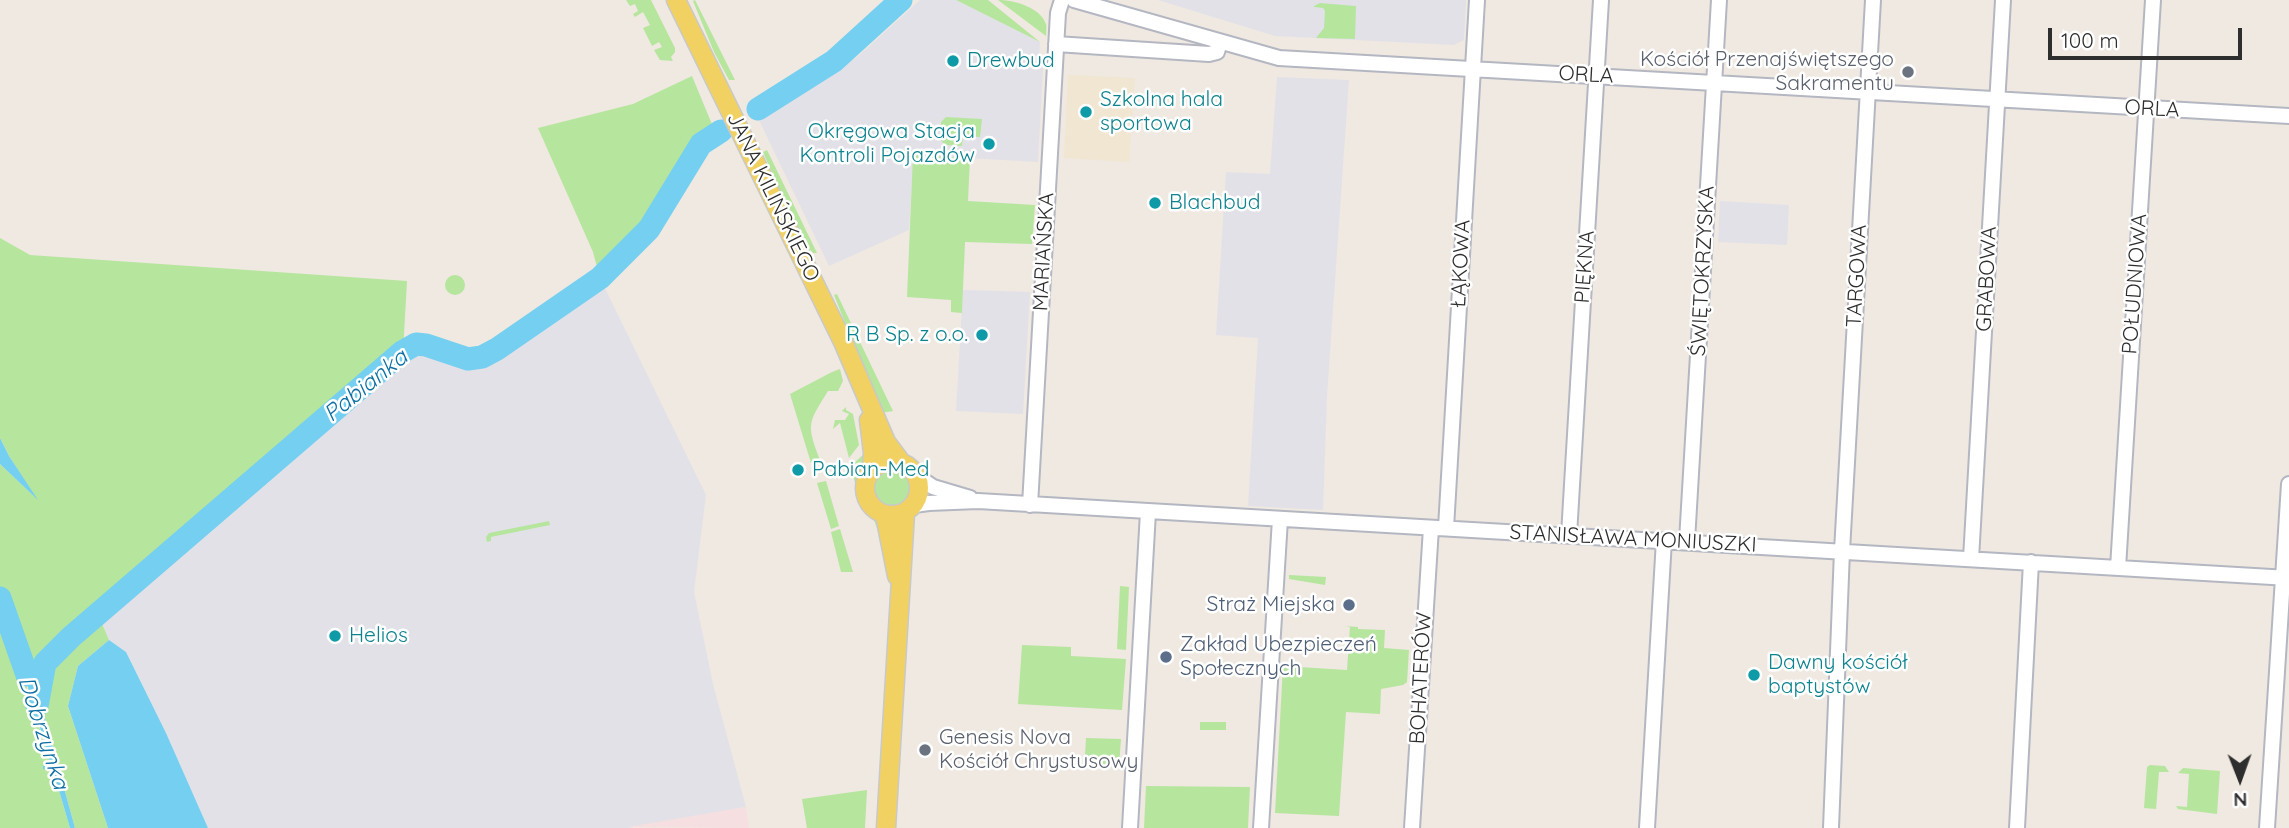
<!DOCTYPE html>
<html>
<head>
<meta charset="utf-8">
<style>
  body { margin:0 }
  #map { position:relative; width:2289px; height:828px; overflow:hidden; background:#efe9e1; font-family:Quicksand,sans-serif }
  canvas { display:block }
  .north { position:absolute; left:2205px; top:744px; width:70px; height:70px; -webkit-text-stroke:5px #fff; paint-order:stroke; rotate:179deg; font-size:19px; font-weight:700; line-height:28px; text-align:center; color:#2e2e2e }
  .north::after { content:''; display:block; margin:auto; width:24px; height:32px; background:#2e2e2e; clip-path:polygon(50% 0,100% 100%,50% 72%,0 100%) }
  .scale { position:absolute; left:2048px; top:28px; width:194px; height:32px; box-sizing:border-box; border:4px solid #2e2e2e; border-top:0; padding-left:9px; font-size:21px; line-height:24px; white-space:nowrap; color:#2e2e2e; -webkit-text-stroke:5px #fff; paint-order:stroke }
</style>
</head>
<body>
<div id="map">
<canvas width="2289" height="828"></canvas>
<div class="north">N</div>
<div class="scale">100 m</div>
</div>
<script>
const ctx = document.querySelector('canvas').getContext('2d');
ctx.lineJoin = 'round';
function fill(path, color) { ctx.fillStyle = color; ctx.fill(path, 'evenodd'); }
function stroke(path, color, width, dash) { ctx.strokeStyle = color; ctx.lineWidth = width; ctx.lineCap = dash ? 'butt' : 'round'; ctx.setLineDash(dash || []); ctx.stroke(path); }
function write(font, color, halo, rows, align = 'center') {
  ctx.font = font + ' Quicksand,sans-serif'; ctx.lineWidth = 5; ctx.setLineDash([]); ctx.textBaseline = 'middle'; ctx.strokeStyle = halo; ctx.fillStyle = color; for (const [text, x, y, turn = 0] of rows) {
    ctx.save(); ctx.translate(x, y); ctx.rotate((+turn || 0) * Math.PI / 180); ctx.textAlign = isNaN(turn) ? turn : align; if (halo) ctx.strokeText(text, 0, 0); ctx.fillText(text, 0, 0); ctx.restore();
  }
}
const industrial = new Path2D(`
  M920 0H956L1040 42 1039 65 1043 68 1038 162 914 155 909 230 829 266 758 118 857 57Z
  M1158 0H1466L1464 40 1454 45 1275 36Z
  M1277 77 1349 80 1327 396 1323 510 1248 506 1258 338 1216 335 1226 172 1270 174Z
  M1720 201 1789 205 1787 245 1718 242Z
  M600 278 706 495 694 592 713 684 746 807 628 828H208L166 733 126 652 109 640 98 614 402 352 416 344 426 345 468 359 482 357 497 349Z
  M963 290 1030 292 1023 414 956 411Z`);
const education = new Path2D(`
  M1068 75 1135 78 1129 162 1064 158Z`);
const medical = new Path2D(`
  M746 807 749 828 628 827Z`);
const green = new Path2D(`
  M626 0H651L675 48V52L671 57 673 61 660 60 654 50 662 47 659 42 652 46 643 28 650 25 643 12 635 17 633 14 638 11 635 4 630 6Z
  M695 0 735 80H729L714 52 693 1Z
  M956 0H988L1040 42Z
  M998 0C1014 0 1040 7 1046 24 1047 25 1046 35 1046 36Z
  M1320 3 1356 6 1355 39 1316 38 1324 28 1325 11 1323 8 1314 7V6Z
  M692 76 716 134 701 144 649 229 600 278 593 252 538 128 633 104Z
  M946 117 982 119 980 137 963 136 962 146 945 145 940 139 941 122Z
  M767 150 817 253H813L800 238 801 235 790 215 763 152Z
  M913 155 970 158 968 201 1035 205 1032 244 965 242 962 313 951 312V300L907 297Z
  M0 238 30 255 407 281 403 352 98 614 109 640 78 666 68 706 108 828H75L43 712V690L36 698 20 645 0 595V464L35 497 9 456 0 438Z
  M445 285a10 10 0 1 1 20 0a10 10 0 1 1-20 0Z
  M837 294 893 411 881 413 834 295Z
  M840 369 843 381 838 391H828C808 423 806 424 820 460L811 463 790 394 832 372Z
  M846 407V410L853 414 859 445 849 458 840 423 833 429 835 420H845L849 414 842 411Z
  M866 452C867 455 868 459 868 463 865 475 856 478 860 495 863 510 877 518 884 533L878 531 874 520 862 506 851 469 852 465Z
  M874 489a19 19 0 1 1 38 0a19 19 0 1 1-38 0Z
  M826 481 839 526 831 529 817 483Z
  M549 521 550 525 491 537V541L487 542 486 537 489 533Z
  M840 529 853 572H841L831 532Z
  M1289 575 1326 577 1325 585 1289 579Z
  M1120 586 1129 587 1126 650 1117 649Z
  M0 601 51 765H46V770H53L70 828H0Z
  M1345 626 1358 627V629L1385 630 1384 648 1409 650 1407 682 1403 685 1381 689 1380 714 1346 712 1339 816 1275 813 1283 666 1347 670 1350 627Z
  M1022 645 1071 647V656L1126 659 1122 710 1018 704Z
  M1200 722H1226V730H1200Z
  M1086 738 1121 739 1119 766 1092 765 1085 755Z
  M2150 765 2165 766 2169 772H2159L2156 809 2144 808 2147 767Z
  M2183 768 2220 771 2217 814 2178 809 2176 806 2187 807 2189 774 2178 773Z
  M1146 786 1250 787 1248 828H1144Z
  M867 790 865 828H807L802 799Z`);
const water = new Path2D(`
  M0 438 9 456 38 500 0 464Z
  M109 640 126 652 166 733 208 828H108L68 706 78 666Z
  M20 645 35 696 37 690H43V712L75 828H70L53 770 43 769V766L51 765 16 646Z`);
const river = new Path2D(`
  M758 109 834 61 901 0
  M0 598 27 675
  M37 706 45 663 71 637 402 352 416 344 426 345 468 359 482 357 497 349 600 278 649 229 701 144 721 131`);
const minor = new Path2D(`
  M1074 0 1279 58 2289 116
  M1056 44 1209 54 1217 52 1220 42
  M917 476 933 487 970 498
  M914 505 929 503 978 501 2289 578
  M1030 505 1058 13 1062 0
  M1446 528 1477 0
  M1569 535 1601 0
  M1687 541 1719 0
  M1971 559 2003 0
  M2118 568 2153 0
  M1130 828 1148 512
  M1261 828 1280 519
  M1412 828 1431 528
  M1647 828 1664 540
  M1831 828 1842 551 1873 0
  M2017 828 2031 562
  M2267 828 2289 484`);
const major = new Path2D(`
  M676 0 844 344 886 442 901 462
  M869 420 873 453 872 470
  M865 488a27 27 0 1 1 54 0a27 27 0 1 1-54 0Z
  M885 515 897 576
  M886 828 905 513`);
const markers = [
  [953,61,7,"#0f9aa8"],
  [1908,72,7,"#6b7280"],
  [1086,112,7,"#0f9aa8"],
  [989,144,7,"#0f9aa8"],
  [1155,203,7,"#0f9aa8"],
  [982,335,7,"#0f9aa8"],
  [798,470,7,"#0f9aa8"],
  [1349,605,7,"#5c6f8a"],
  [335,636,7,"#0f9aa8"],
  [1166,657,7,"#5c6f8a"],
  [1754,675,7,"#0f9aa8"],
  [925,750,7,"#6b7280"]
];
const worshipNames = [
  ["Kościół Przenajświętszego",1894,60],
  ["Sakramentu",1894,84],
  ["Genesis Nova",939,738,"left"],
  ["Kościół Chrystusowy",939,762,"left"]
];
const cultureNames = [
  ["Drewbud",967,61],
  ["Szkolna hala",1100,100],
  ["sportowa",1100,124],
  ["Okręgowa Stacja",975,132,"right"],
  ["Kontroli Pojazdów",975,156,"right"],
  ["Blachbud",1169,203],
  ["R B Sp. z o.o.",968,335,"right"],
  ["Pabian-Med",812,470],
  ["Helios",349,636],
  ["Dawny kościół",1768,663],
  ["baptystów",1768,687]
];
const streetNames = [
  ["ORLA",1586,75,3],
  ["ORLA",2152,109,3],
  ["JANA KILIŃSKIEGO",773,197,64],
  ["MARIAŃSKA",1044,252,-87],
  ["ŁĄKOWA",1461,264,-87],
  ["PIĘKNA",1585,267,-86],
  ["ŚWIĘTOKRZYSKA",1703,271,-87],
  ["TARGOWA",1857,276,-87],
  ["GRABOWA",1987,279,-87],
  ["POŁUDNIOWA",2135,284,-86],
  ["STANISŁAWA MONIUSZKI",1633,539,3],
  ["BOHATERÓW",1421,678,-87]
];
const serviceNames = [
  ["Straż Miejska",1335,605],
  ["Zakład Ubezpieczeń",1180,645,"left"],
  ["Społecznych",1180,669,"left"]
];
const waterNames = [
  ["Pabianka",366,386,-39],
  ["Dobrzynka",43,733,72]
];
fill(industrial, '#e3e1e8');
fill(education, '#f0e6d1');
fill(medical, '#f5dfe0');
fill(green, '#b6e59e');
fill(water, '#75cff0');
stroke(river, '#75cff0', 23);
stroke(minor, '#b4b7c1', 18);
stroke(major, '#c9c9c9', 21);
stroke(minor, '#fff', 14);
stroke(major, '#f2d163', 18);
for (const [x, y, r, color] of markers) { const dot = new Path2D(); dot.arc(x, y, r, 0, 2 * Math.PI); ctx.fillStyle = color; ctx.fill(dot); stroke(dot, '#fff', 2.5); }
write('21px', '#5b616d', '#fff', worshipNames, 'right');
write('21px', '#0d838f', '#fff', cultureNames, 'left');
write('21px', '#2e2e2e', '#fff', streetNames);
write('21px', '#4e5e75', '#fff', serviceNames, 'right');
write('italic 23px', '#0d6fa3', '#fff', waterNames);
</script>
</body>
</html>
